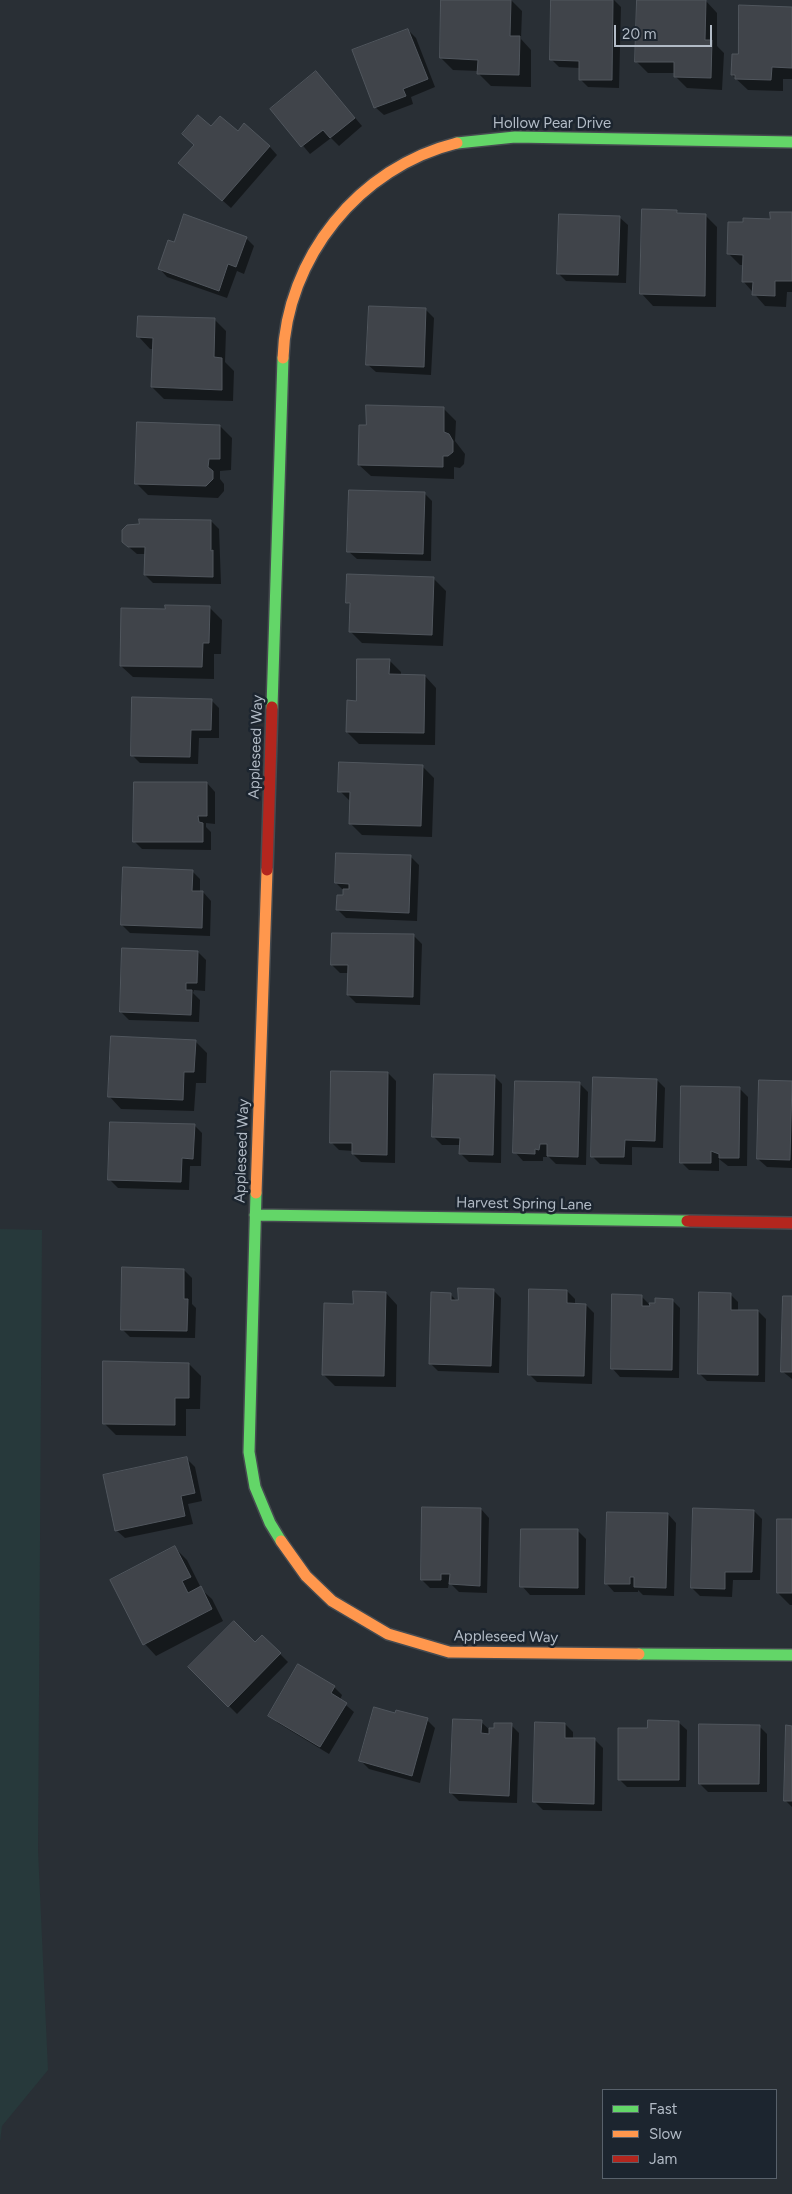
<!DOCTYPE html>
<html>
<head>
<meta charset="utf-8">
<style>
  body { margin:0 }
  #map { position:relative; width:792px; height:2194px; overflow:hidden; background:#292f35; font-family:Figtree,sans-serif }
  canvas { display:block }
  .legend { position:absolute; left:602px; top:2089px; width:175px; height:90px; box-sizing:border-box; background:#1c252f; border:1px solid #58616b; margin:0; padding:6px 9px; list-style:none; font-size:15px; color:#b2bbc6 }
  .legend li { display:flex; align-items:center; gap:10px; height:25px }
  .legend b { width:25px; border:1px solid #58616b }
  .scale { position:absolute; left:614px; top:25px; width:98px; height:22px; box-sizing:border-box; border:2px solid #b2bbc6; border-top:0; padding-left:6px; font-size:15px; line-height:18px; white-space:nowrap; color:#b2bbc6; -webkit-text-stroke:4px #1c252f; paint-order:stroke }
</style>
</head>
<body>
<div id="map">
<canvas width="792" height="2194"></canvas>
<ul class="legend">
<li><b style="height:6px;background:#63d668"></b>Fast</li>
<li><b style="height:6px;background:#ff974d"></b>Slow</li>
<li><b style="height:6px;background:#b3261e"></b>Jam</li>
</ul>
<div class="scale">20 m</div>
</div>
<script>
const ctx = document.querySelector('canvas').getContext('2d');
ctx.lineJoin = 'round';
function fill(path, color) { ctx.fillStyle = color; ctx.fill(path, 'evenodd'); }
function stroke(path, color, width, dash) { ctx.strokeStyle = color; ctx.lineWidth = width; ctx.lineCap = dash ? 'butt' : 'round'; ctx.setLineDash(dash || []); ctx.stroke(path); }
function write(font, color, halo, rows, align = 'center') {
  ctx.font = font + ' Figtree,sans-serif'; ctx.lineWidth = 5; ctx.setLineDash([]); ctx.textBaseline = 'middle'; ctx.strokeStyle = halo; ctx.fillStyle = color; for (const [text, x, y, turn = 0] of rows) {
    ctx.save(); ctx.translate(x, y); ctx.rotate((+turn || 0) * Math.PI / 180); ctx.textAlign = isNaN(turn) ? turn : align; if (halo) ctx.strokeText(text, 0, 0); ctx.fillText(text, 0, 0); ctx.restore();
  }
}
const green = new Path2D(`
  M0 1229 42 1230 38 1850 48 2070 2 2126 0 2142Z`);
const shadow = new Path2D(`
  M443 0H511L522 11 521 39 531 50V87L491 86 479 74V71L453 70 441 58Z
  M552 0H614L621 7 619 88 588 87 580 79V68L559 67 551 59Z
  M638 0 706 1 717 13V46L724 53 722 90 687 88 675 76V73H648L636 61Z
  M792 8V79H783V91L748 90 732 75 739 56Z
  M408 30 416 38 435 87 411 97 413 104 384 115 375 107Z
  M324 81 362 126 339 146 331 138 310 154 272 109Z
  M211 128 238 133 269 146 277 155 231 208 186 168 195 145Z
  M677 211 680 215H705L717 227 716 307 653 306 642 294Z
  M792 214V292H787L786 307 765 306 743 281 744 265H740L729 254 744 223 771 220Z
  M619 217 628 225 626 283 566 281 558 273Z
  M246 238 254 246 244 274 237 271 227 298 167 277 159 268 174 244Z
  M426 310 434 318 431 375 376 372 367 364Z
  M214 319 226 331 225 362 234 371 233 401 164 399 152 387 154 349H150L139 337Z
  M444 409 456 421 455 441 465 454 464 464 460 468 454 467V479L371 476 359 465Z
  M220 426 232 438 231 470 220 471V479L224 484V491L218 498 148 495 136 483Z
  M424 493 432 501 431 561 357 559 348 551Z
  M211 521 219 529 221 584 153 583 145 575 146 554H137L123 542Z
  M434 579 446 591 443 646 362 643 350 631 351 606 347 602Z
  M210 608 222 620 221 654H214V679L133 677 121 666 167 610Z
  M389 660 401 672V676H425L436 688 435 745 359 744 347 732 357 702Z
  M211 700 219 708V738H199L198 764 140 763 132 755Z
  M422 766 434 778 432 837 362 835 350 823 351 802 340 791Z
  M207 783 215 792V824L206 823V827L211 832V850L142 849 134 841Z
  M410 856 419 865 417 921 346 918 338 910 344 896V891L336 883Z
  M192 871 200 879V892H203L211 901 210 936 130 933 122 925Z
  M413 935 422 944 420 1005 356 1003 348 995 349 973H340L332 965Z
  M198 952 206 960 205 991 194 990 193 993 200 1000 199 1022 129 1020 121 1012Z
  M195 1041 207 1053 206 1083H196L194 1111 121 1109 110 1097Z
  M388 1073 396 1081 395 1163 361 1162 353 1154V1151L339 1150 331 1142Z
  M494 1076 502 1084 501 1163 469 1162 461 1154V1145H442L434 1137Z
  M657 1080 665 1088 663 1148 632 1147V1165L600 1164 592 1156Z
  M761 1081 792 1082V1168L767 1167 758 1159Z
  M580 1084 588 1092 586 1165 556 1164 547 1155V1157H543V1161H523L515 1152Z
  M740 1089 748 1097 747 1166H728L719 1159V1171L689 1170 681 1162Z
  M194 1125 202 1133 201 1166H190L189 1190 118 1188 110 1180Z
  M184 1270 192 1278V1304L196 1308 195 1338 130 1337 122 1329Z
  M493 1290 501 1298 499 1373 438 1371 430 1363 450 1294 457 1301Z
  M567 1291 575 1299V1305H586L594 1313 592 1384 537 1382 529 1374Z
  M386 1293 397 1305 396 1387 335 1386 323 1374Z
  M730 1294 738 1302V1311H758L766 1319 765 1382 707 1381 699 1373Z
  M642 1297 649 1304 672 1300 680 1308 679 1378 620 1377 612 1368Z
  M792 1297V1379L782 1371Z
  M189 1364 201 1376 200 1409H186V1436L116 1435 104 1423Z
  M187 1459 195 1467 202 1501 188 1504 193 1524 125 1538 116 1530Z
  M481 1509 489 1518 487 1593 459 1592 449 1582 448 1588H430L422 1580Z
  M754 1511 762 1519 760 1580H733L732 1597 700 1596 692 1588Z
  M668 1514 676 1523 674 1596 643 1595 638 1590V1592H614L606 1583Z
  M792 1520V1605H790L778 1593Z
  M578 1531 586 1539 585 1595H530L522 1586Z
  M175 1548 187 1560 202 1590 212 1599 223 1621 156 1656 145 1644Z
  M262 1636 288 1662 237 1714 190 1667 255 1643Z
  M334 1687 342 1695 340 1700 354 1712 329 1754 278 1723 270 1715Z
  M427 1720 435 1728 420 1783 369 1769 361 1761Z
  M481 1722 491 1731 511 1725 519 1733 517 1803 459 1801 451 1793Z
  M678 1722 687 1730 686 1787H627L619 1779 649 1729Z
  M565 1724 573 1732V1739L595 1740 603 1748 602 1811 543 1810 535 1802Z
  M759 1726 767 1734V1792H708L700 1784Z
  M792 1727V1807L786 1801Z`);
const building = new Path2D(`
  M441 0H511L510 36H520L519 75 477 74 478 60 440 58Z
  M551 0H613L612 80H579V61L550 60Z
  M637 0H706L705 40H712L711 78 674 77V62H635Z
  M739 5 792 7V68L772 67 771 80 735 79V75H731L732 54H738Z
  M408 29 428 79 403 89 406 96 374 108 352 50Z
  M316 71 355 118 330 138 323 130 301 147 270 109Z
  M198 115 211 126 220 116 238 131 244 123 270 146 222 201 178 163 194 145 182 134Z
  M642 209 677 210V213L706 214 705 296 640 294Z
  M770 212H792V281H775V296L752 295 753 282H742L743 255 727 254 728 222H743V218L770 219Z
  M184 214 247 237 236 267 228 264 219 291 158 269 168 240 174 242Z
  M559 214 620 216 618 275 557 274Z
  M369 306 426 308 424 367 366 365Z
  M138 316 215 318 214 357 222 358V390L151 387 153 338 137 337Z
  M366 405 444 407V432L449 434 453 441V452L448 456H443V467L358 465 359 425H366Z
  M137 422 220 425V459H209L208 467 213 471V479L206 486 135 484Z
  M349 490 425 492 423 554 347 552Z
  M139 519 211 520V551L213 550V577L144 575 145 547H128L122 542V530L127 525 139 524Z
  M347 574 434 577 432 635 349 632 350 603H346Z
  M165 605 210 606 209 643H203L202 667 120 666 121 608 165 609Z
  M357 659H390L389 674 425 675 424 733 346 732 347 700 356 701Z
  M132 697 212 699 211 730H191L190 757 131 756Z
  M339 762 423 765 421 826 349 824 350 792H338Z
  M134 782H207V816H198L199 822 203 823V842H133Z
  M336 853 411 855 409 913 336 910 337 895H343V889H349V884L335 883Z
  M123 867 193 870 192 891H203L202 928 121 925Z
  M332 933 414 934 413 997 347 995 348 965H331Z
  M122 948 198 951 197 983H186V990H192L191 1015 120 1012Z
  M111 1036 196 1040 194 1072H184L183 1100 108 1097Z
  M331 1071 388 1072 387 1155 352 1154V1143H330Z
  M434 1074 495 1075 493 1155 459 1154 460 1138 432 1137Z
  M593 1077 657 1079 655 1141 625 1140 624 1157H591Z
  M759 1080 792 1081 790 1160 757 1159Z
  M515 1081 580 1082 578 1157 547 1156V1144H540L539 1150 535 1149V1154L513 1153Z
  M681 1086 740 1087 739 1158H719V1154L711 1151V1163H680Z
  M110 1122 195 1124 193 1159 182 1158 181 1182 108 1180Z
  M122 1267 184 1269V1299H188L187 1331 121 1330Z
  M458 1288 494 1289 491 1366 429 1364 431 1292 451 1293V1300H458Z
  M529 1289 567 1290V1303L586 1304 584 1376 528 1375Z
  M353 1291 386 1292 384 1376 322 1375 324 1303 353 1304Z
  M699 1292 731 1293V1310H758V1375L698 1374Z
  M612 1294 642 1295V1306H650L649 1303H655V1298L673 1299 672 1370 611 1369Z
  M783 1296H792V1372H781Z
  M103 1361 189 1363V1398H175V1425L103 1424Z
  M187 1457 195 1493 181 1496 185 1516 115 1531 103 1475Z
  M422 1507 481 1508 480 1586 449 1584 450 1574H441V1580H421Z
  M693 1508 754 1510 752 1572H725V1589L691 1588Z
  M607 1512 668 1513 666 1588 634 1587V1577H630V1584H605Z
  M777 1519H792V1593H777Z
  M521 1529H578V1588L520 1587Z
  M175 1546 191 1577 182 1581 188 1593 201 1586 212 1609 143 1645 110 1580Z
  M234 1621 255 1642 262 1635 281 1653 228 1707 188 1667Z
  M298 1664 335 1686 331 1693 347 1703 320 1747 268 1716Z
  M374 1707 395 1713 396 1710 428 1718 412 1776 359 1761Z
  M453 1719 482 1720 481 1733 489 1734V1728H494V1723H512L509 1796 450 1793Z
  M648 1720 679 1721V1780H618V1728H647Z
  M535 1722 565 1723V1738H595L594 1804 533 1802Z
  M699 1724 760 1725 759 1784H699Z
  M786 1725 792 1726V1801H784Z`);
const fast = new Path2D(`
  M457 143 515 137 792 142
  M272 707 283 358
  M256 1193 249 1452 255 1487 270 1523 281 1541
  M255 1215 687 1221
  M639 1654 792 1655`);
const slow = new Path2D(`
  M283 358C286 258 359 167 457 143
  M256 1193 267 870
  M281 1541 306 1576 332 1601 388 1634 449 1652 639 1654`);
const jam = new Path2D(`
  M267 870 272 707
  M687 1221 792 1223`);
const streetNames = [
  ["Hollow Pear Drive",552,124],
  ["Appleseed Way",256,747,-88],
  ["Appleseed Way",242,1151,-88],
  ["Harvest Spring Lane",524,1204,1],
  ["Appleseed Way",506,1637,1]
];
fill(green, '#27393b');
fill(shadow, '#0007');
fill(building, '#40444a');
stroke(building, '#50565d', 1);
stroke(fast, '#464b50', 14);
stroke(slow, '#464b50', 14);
stroke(jam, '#464b50', 14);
stroke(fast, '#63d668', 11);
stroke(slow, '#ff974d', 11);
stroke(jam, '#b3261e', 11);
write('15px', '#b2bbc6', '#1c252f', streetNames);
</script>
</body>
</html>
